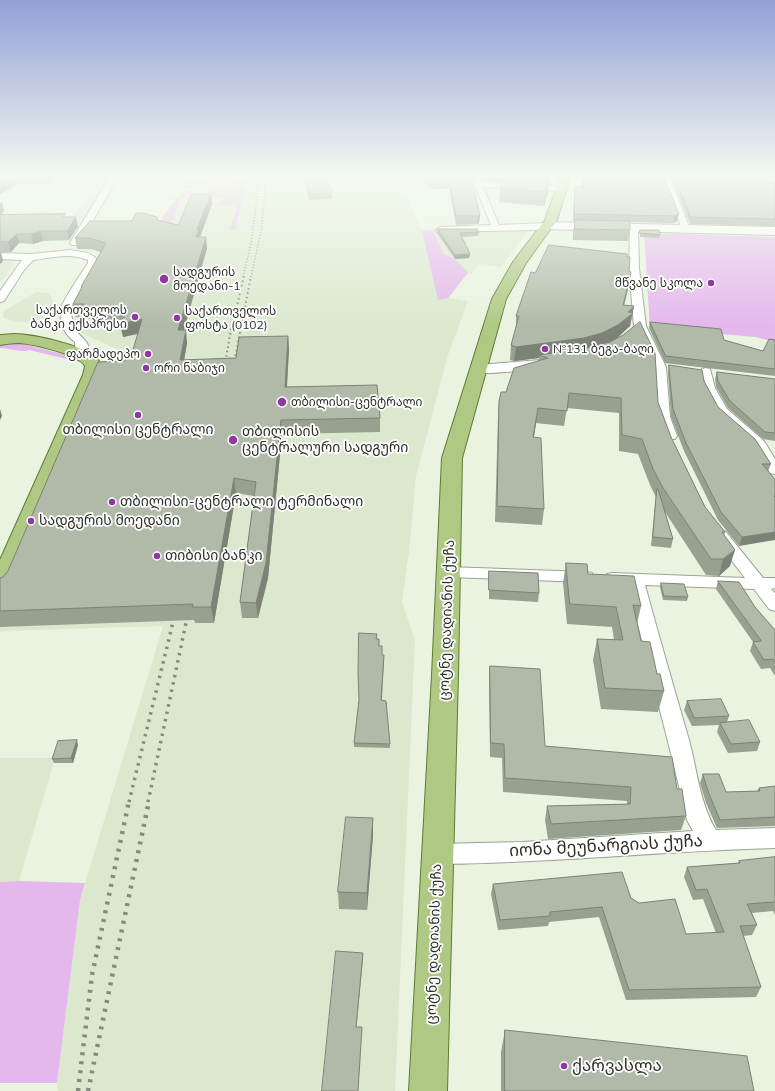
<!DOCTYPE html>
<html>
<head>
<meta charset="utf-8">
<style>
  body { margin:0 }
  canvas { display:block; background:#e9f3df }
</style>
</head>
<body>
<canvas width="775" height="1091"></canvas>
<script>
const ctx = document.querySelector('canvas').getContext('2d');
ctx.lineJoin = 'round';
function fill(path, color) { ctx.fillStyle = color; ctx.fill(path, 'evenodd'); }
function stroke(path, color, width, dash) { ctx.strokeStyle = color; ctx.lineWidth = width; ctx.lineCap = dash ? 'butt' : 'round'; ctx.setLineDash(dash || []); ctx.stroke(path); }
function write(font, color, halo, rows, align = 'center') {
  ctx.font = font + ' Mulish,"Noto Sans Georgian",sans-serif'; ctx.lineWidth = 3.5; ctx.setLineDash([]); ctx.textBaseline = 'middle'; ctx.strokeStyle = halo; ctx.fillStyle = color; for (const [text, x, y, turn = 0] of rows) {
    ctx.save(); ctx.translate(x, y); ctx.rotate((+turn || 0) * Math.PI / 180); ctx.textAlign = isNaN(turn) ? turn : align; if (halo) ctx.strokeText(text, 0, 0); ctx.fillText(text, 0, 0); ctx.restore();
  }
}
const built = new Path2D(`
  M9 175H111L76 241H58L65 230 0 222H68L89 195H72L85 179 54 180 50 184H0Z
  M249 175H398L421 229 518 230 527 233 501 267 479 264 472 274 468 273 455 259 444 254 434 232 438 300 448 298 468 301 448 355 416 476 409 552 402 602 415 640 395 1091H58L57 1083 80 900 163 626 0 631V614L122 363 123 354 117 349 81 333 74 328 72 319 103 258 102 254 97 252 77 248 176 230 172 223 180 200 184 198H223L219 205 237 204 230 229Z
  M435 176 439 190H408L406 177Z
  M0 260H8L14 264 0 283Z
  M36 292 49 293 57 311 53 315 35 321 26 322 12 321 3 317 4 311 9 308Z
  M0 758H55L19 881 0 882Z`);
const green = new Path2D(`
  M190 175H218L214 182 202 186 181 189Z
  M224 175H249L235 230H230L237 205H219L222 198H198L204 192 226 185H231L237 178H230C225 187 207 191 198 189L218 183 221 181Z
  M184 191H192L197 193 180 200 172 223 176 231 162 223 161 218 179 195Z
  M422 231H433L444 254 455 259 468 273 448 298 438 300Z
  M644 233 775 237V342L756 337 650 328Z
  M20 343 81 359 84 363 29 350C22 353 9 348 0 348V344Z
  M19 881 85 883 80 900 57 1083H0V882Z`);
const street = new Path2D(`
  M111 175H119L80 243 78 245H72L70 243Z
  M472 175H478L481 182 564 187V191H561L483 187 499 225 547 223 551 226 547 229 534 230 437 232 436 230 440 227 491 225 471 176Z
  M661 175H669L690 229 689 231 686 232 682 229Z
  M634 225 638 228 639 268 646 326 666 367 670 417 677 436 675 439H665L656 417 654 367 634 326 629 268 630 228Z
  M70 250 88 253 95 257 98 263C93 271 73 302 71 308 71 313 72 322 74 327 76 336 96 342 86 357H78L76 355 75 342C64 334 59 323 61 309 61 303 83 271 88 263V260C70 252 51 258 33 260L24 270 4 301 0 302V291L22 260 0 259V253L31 254Z
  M540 360 544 361 546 364 544 367C529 370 489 375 474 372L472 369 474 366 478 365Z
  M706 368 710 369 715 388 727 409 764 441 775 459V474L770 473 754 446 717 414 703 388 700 372 702 369Z
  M720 530 726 532 763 578H775V588L771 589 775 593V611L769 609 754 589 645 585C659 637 674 688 689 740 697 770 700 804 716 830L775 828V848C663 851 551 863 438 864L430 861 427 854 430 847 438 844 522 842 693 831 687 820C669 741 647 663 628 584L607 582 605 578 607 574 613 573 745 578 712 535 714 532Z
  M449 567 586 572 592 573 594 577 592 581 586 582 449 577 443 576 441 572 443 568Z`);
const secondary = new Path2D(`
  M547 222 775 227V235L543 229 541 226 543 223Z`);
const primary = new Path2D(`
  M561 175H571L557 220 526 263 506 299 462 458 458 675 447 1091H409L432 675 442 458 492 299 513 262 545 220Z
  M14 334C31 334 93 346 100 363 102 367 100 371 99 375L12 586 8 591 0 594V560L83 375 85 366C79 354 32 344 19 343 12 343 6 344 0 345V335Z`);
const railFar3 = new Path2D(`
  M281 175 284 180
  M243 277 251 244 260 175
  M251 277 262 226 266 175`);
const railFar2 = new Path2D(`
  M233 369 251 276
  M224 370 230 335 244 276`);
const railFar1 = new Path2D(`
  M129 802 176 610
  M148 802 189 609`);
const rail = new Path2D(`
  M78 1091 92 975 129 801
  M88 1091 149 801`);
const wall = new Path2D(`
  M0 175H96H92L91 177 54 178 50 183 18 184 0 194Z
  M418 175H472V183L480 215 479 223 477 224 456 225 449 189H430L428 185H426L423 176H418Z
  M479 175H551L549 185H548V192L544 206 499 202 500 188 503 182 482 181Z
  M581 175H663L677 221 673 223 630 222V230L628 241 573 240V231L575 221H573L574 194 575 187H582Z
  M670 175H763L772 183H775V226L690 224Z
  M770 175H775V178Z
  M304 177 332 193V199L309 200 305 182Z
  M211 194 212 204 200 237 207 248 184 330 187 343 184 360 236 358 288 336 289 349 287 387 380 418V432L282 434 268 578 258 618H242L240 602 254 496 236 493 214 623H195L194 620 0 627V578L3 577 8 571 125 361 133 350 138 334 123 337 122 320 95 321V319H85V317H76L73 304 81 289V287L101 252 91 249H77L75 238 132 221 157 217V220L178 225Z
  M0 202 4 211 1 215 66 217 78 226 69 240 43 241 33 244 19 243 11 252H1L3 261 0 264Z
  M438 229 479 232 478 236 462 237 470 254 469 258 455 259 437 233Z
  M640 230 660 235 659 238 640 237Z
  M627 257 629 271 631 272 629 285 624 305 634 306 630 326 617 338 658 402 671 437 705 507 725 532 724 535 730 566 719 576 706 575 665 512 673 539 671 548 651 546 656 497 650 485 638 454 619 451V413L567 408 564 426 536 423 534 438 544 509 542 525 495 522 498 416 499 401 506 392 539 360V358L514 361 510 360 511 345 516 329V316L535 273Z
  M650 322 724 340 763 351 775 340V376L665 363 649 328Z
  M669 365 704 381 718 407 771 464 768 471 739 546 718 520 684 451 671 417 668 373Z
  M717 372 775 379V441L763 439 728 408 716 387 715 379Z
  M566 563 588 574 641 606 637 624 641 641 657 674 664 691 658 712 601 709 593 660 597 639 614 640 612 627 567 624 563 583Z
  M489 571 539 593 538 602 489 599Z
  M718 581 755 607 775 630V676L770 668 761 669 750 651 753 642 716 589Z
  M661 583 688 597 687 601 663 600 660 587Z
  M377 639 382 655 384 660 382 700 390 744V748L354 747V743L359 701Z
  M490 666 545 746 677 789 686 816 681 830 548 839 545 820 547 806 627 804V801L503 792 502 758 490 757 489 680Z
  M687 701 729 716 727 722 760 742 757 751 728 753 717 732 719 725 692 726 684 710Z
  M78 745 73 763H54L52 759Z
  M703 774 726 792 757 791 759 788 775 786V826L717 828 706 803 700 783Z
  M373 818V835L367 910 339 909 338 892Z
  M775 857V915L773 911 752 913 757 925 752 935 743 936 761 987 756 997 626 1000 599 917 549 922 548 926 498 930 491 894 493 884 631 898 686 934 716 933 703 899 693 900 684 877 687 867 738 863 739 861Z
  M505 1030 754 1091H501V1052Z`);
const shadedWall = new Path2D(`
  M16 175 18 184 0 194V184Z
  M49 175H54V178L50 183Z
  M549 178 548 192 544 206 545 192Z
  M211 194 212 204 200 237V240L196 237 197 229Z
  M2 202 4 211 0 215V204Z
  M679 214 677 221 673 223 674 216Z
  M480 215 479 223 477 224 478 216Z
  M76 217 78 226 69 240 67 231Z
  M41 231 43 241 33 244 31 234Z
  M17 234 19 243 11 252 8 242Z
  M206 237 207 248 180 343 178 330Z
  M0 251 3 261 0 264Z
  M470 254 469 258 455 259V255Z
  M631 272 629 285 621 318 623 305Z
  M634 306 630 326 616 339 599 348 539 355V358L514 361 516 347 628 312Z
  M142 319 144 332 123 337 120 324Z
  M186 330 187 343 182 373 180 360Z
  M288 336 289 349 286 401 285 387Z
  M538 408 536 423 531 453 533 437Z
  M0 409 2 416 0 420Z
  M281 420 282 434 268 578 258 618 256 603Z
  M234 478 236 493 214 623 211 607Z
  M775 532V540L739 546 742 537Z
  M735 550 730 566 719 576 723 559Z
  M77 740 78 745 73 763 71 758Z
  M373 818V835L367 910V893Z
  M363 953V958L356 1031V1027Z`);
const building = new Path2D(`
  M0 175H49H16L0 184Z
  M425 175H473H470L480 215 478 216H456L449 181H430L428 177H426Z
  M513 175H551L550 177Z
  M582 175H663L679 214 674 216 574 214 575 187H583Z
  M674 175H763L772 183H775V219L691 217Z
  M326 176 332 193 309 194 304 177Z
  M506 176 549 178 545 192 500 188Z
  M192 194H211L197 229H199L196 237H206L178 330H186L180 360 236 358 239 337 288 336 285 387 377 385 380 418 281 420 266 563 256 603 240 602 256 482 234 478 211 607H192L193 604 0 611V578L3 577 8 571 98 362 125 361 129 350H133L142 319 120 324 128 308H93V307H82L84 304H73L82 287H81L106 243 89 238H75L90 221H132L136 213H143L157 217V220L178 225Z
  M65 214 63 217H76L67 231H41L31 234H17L8 242H0V215Z
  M575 220 630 221V230L575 229Z
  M438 229H477L479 232 460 233 470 254 455 255Z
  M640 230H659L660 235 640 233Z
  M549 245 627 254V257H630L629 271 631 272 623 305 634 306 628 312 633 313 618 325 602 333 584 338 516 347 511 345 519 316H516L531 272 535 273Z
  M640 322 655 353 658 402 671 437 705 507 725 532H722L735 550 723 559H711L663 488 653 469 642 439 622 435 621 398 569 393 567 411 538 408 533 437 541 438 544 509 497 506 499 401 501 392H506L514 368 548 358 539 355 582 349 610 342 623 335Z
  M650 322 721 329 724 340 763 351 769 339 775 340V369L666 356Z
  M669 365 702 370 704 381 718 407 755 439 771 464H762L775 479V496H774L775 497V532L742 537 721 512 686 443 673 409Z
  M717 372 775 379V433L765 432 730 401 718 381Z
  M657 489H658L673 539 653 537Z
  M566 563 587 564 588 574 634 576 641 606 633 605 641 641 650 642 657 674H660L664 691 605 688 597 639 623 640 616 607 570 604Z
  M489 571 538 573 539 593 489 590Z
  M718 581 739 582 755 607 775 630V662L773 659 764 660 753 642 761 641Z
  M661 583 684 584 688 597 664 596Z
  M359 633 377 634 376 639H379V646H382V655H384L381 700 386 701 390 744 354 743 359 700 358 673Z
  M490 666 540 669 545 746 672 757 677 789H682L686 816 551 824 547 806 630 804 631 787 505 778 504 744 491 743Z
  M721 699 729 716 694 718 687 701Z
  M749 720 760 742 731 744 720 723Z
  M77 740 71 758 52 759 58 741Z
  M703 774H719L726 792 760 791 759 788 775 786V817L720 820 709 794Z
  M346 817 373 818 367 893 338 892Z
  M775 857V902L747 904 757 925 740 926 761 987 629 990 602 907 550 912V916L500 920 493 884 622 872 631 898 639 903 675 899 686 934 724 932 707 889 696 890 687 867 740 863 739 861Z
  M336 951 363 953 356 1027H362L358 1091H322Z
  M505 1030 747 1056 754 1091H505Z`);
const markers = [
  [164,279,5,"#9137a2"],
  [711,283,4,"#9137a2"],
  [135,317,4,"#9137a2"],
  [177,318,4,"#9137a2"],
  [545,349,4,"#9137a2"],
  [148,354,4,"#9137a2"],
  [146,368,4,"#9137a2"],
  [282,402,5,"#9137a2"],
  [138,415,4,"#9137a2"],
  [233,440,5,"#9137a2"],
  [112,502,4,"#9137a2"],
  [31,521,4,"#9137a2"],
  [157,556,4,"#9137a2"],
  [564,1066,4,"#9137a2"]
];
const farPoinames = [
  ["სადგურის",173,272],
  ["მოედანი-1",173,286],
  ["მწვანე სკოლა",703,283,"right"],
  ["საქართველოს",127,310,"right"],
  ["ბანკი ექსპრესი",127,324,"right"],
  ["საქართველოს",185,311],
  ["ფოსტა (0102)",185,325],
  ["№131 ბეგა-ბაღი",553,349],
  ["ფარმადეპო",140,354,"right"],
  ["ორი ნაბიჯი",154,368],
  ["თბილისი-ცენტრალი",291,402]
];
const poiNames = [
  ["თბილისი ცენტრალი",138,430,"center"],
  ["თბილისის",242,432],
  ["ცენტრალური სადგური",242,448],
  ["თბილისი-ცენტრალი ტერმინალი",120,502],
  ["სადგურის მოედანი",39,521],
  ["თიბისი ბანკი",165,556]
];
const streetNames = [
  ["ცოტნე დადიანის ქუჩა",447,620,-88],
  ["ცოტნე დადიანის ქუჩა",434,944,-88]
];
const nearStreetnames = [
  ["იონა მეუნარგიას ქუჩა",606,846,-3]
];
const nearPoinames = [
  ["ქარვასლა",572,1066]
];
fill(built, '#dbe8ce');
fill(green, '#e4b7ed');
stroke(street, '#9ba492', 2);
stroke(secondary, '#9ba492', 2);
stroke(primary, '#5e7c30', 2);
fill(street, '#fff');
fill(secondary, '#fff');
fill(primary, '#afc985');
stroke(railFar3, '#848a7d', 1.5, [1, 2]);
stroke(railFar2, '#848a7d', 2, [1.5, 3]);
stroke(railFar1, '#848a7d', 3.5, [2.5, 5]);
stroke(rail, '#848a7d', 4.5, [3, 6]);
fill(wall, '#98a090');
fill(shadedWall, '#7c8276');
fill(building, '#b1baa8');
stroke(building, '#7c8276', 1);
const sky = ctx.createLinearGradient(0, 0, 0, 327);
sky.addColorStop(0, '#93a0d7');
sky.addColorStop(0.54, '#f5faf1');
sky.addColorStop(1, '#f5faf100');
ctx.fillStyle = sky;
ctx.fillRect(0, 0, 775, 327);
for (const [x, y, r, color] of markers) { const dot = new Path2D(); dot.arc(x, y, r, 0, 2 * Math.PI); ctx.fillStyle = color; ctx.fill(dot); stroke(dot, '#fff', 1.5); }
write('12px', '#2c3029', '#fff', farPoinames, 'left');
write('14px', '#2c3029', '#fff', poiNames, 'left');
write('14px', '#2c3029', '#fff', streetNames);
write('17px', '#2c3029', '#fff', nearStreetnames);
write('17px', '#2c3029', '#fff', nearPoinames, 'left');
</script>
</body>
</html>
